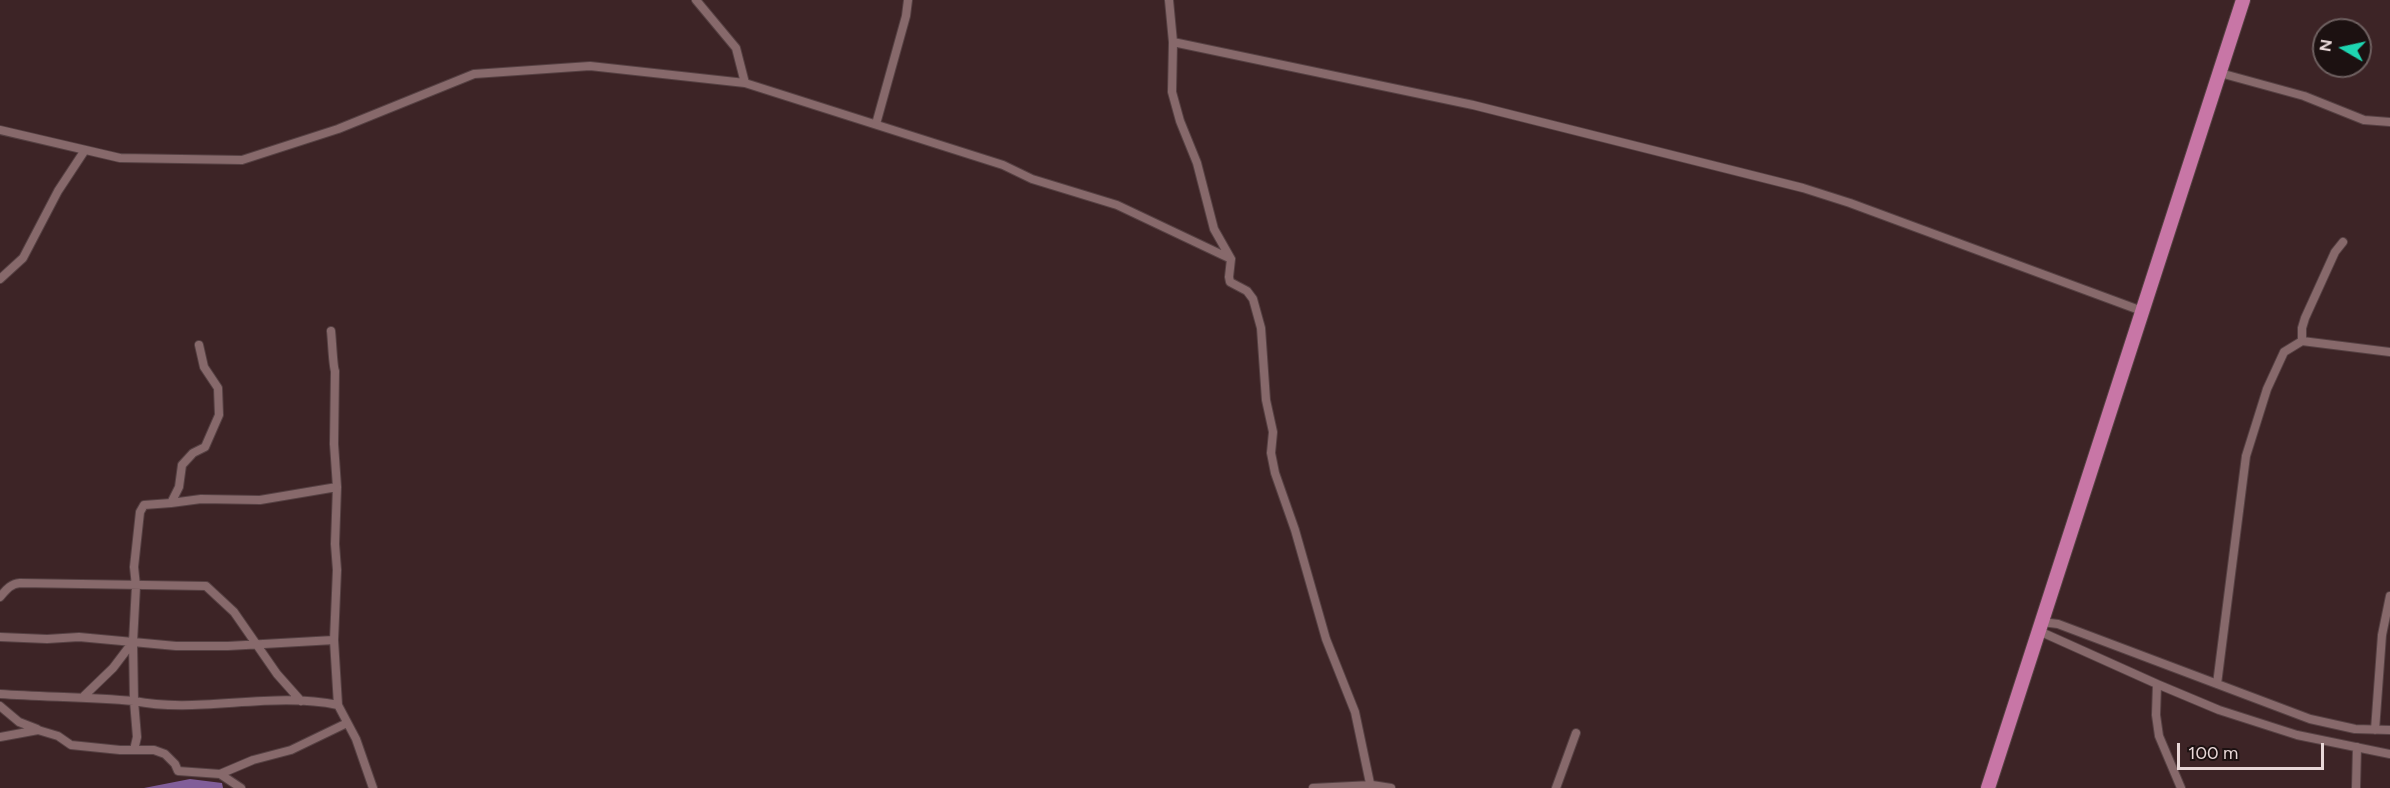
<!DOCTYPE html>
<html>
<head>
<meta charset="utf-8">
<style>
  body { margin:0 }
  #map { position:relative; width:2390px; height:788px; overflow:hidden; background:#3d2426; font-family:Figtree,sans-serif }
  canvas { display:block }
  .north { position:absolute; left:2312px; top:18px; width:60px; height:60px; box-sizing:border-box; background:#1c1111; border:2px solid #6e6060; border-radius:50%; rotate:279deg; font-size:16px; font-weight:700; line-height:24px; text-align:center; color:#e8d7d7 }
  .north::after { content:''; display:block; margin:auto; width:21px; height:27px; background:#1ed5b1; clip-path:polygon(50% 0,100% 100%,50% 72%,0 100%) }
  .scale { position:absolute; left:2177px; top:743px; width:147px; height:27px; box-sizing:border-box; border:3px solid #e8d7d7; border-top:0; padding-left:8px; font-size:18px; line-height:21px; white-space:nowrap; color:#e8d7d7; -webkit-text-stroke:4px #1c1111; paint-order:stroke }
</style>
</head>
<body>
<div id="map">
<canvas width="2390" height="788"></canvas>
<div class="north">N</div>
<div class="scale">100 m</div>
</div>
<script>
const ctx = document.querySelector('canvas').getContext('2d');
ctx.lineJoin = 'round';
function fill(path, color) { ctx.fillStyle = color; ctx.fill(path, 'evenodd'); }
function stroke(path, color, width, dash) { ctx.strokeStyle = color; ctx.lineWidth = width; ctx.lineCap = dash ? 'butt' : 'round'; ctx.setLineDash(dash || []); ctx.stroke(path); }
const water = new Path2D(`
  M190 779 222 783 223 788H144Z`);
const minor = new Path2D(`
  M696 0 736 48 745 83
  M1169 0 1173 42 1473 105 1803 188 1850 203 2142 311
  M1173 42 1172 92 1180 121 1197 163 1214 229 1231 259 1229 277 1230 282 1247 291 1253 299 1261 328 1266 400 1273 432 1271 453 1275 473 1295 530 1326 639 1355 712 1371 788
  M2220 73 2304 96 2364 120 2390 122
  M876 124 906 16 908 0
  M0 130 120 158 242 160 338 129 474 74 590 66 745 83 1003 165 1032 179 1117 205 1231 259
  M0 279 23 258 58 191 85 150
  M331 331C332 339 333 367 335 371L334 444 337 487 335 544 337 570 334 640 338 705
  M2302 341V328L2305 318 2335 252 2343 242
  M171 503 201 499 260 500 337 487
  M0 597C6 590 10 584 20 583L206 586 234 612 277 674 301 701
  M2042 622 2058 624 2310 719 2355 729 2390 730
  M2039 631 2157 684 2156 715 2159 736 2181 788
  M0 637 47 639 79 637 176 646H228L334 640
  M2157 684 2219 710 2297 735 2390 754
  M2217 684 2246 456 2267 389 2284 352 2302 341 2390 352
  M0 694C45 697 89 697 134 701L133 642 136 586 134 567 140 512 144 505 171 503 179 487 182 465 193 453 205 447 219 415 218 388 204 367 199 345
  M84 696 113 668 132 643
  M0 706 19 722 37 729
  M2375 730 2382 635 2390 596
  M0 737 38 730 58 736 71 745 120 750H154L165 754 175 764 178 771 220 774 241 788
  M134 750 137 737 134 701C198 714 271 691 338 705L356 739 373 788
  M220 774 253 760 291 750 347 723
  M1313 788 1372 785 1391 788
  M1556 788 1576 733
  M2356 788 2357 747`);
const trunk = new Path2D(`
  M1988 788 2243 0`);
fill(water, '#815e99');
stroke(minor, '#564143', 10);
stroke(trunk, '#564143', 16);
stroke(minor, '#87696b', 8);
stroke(trunk, '#c876a6', 14);
</script>
</body>
</html>
